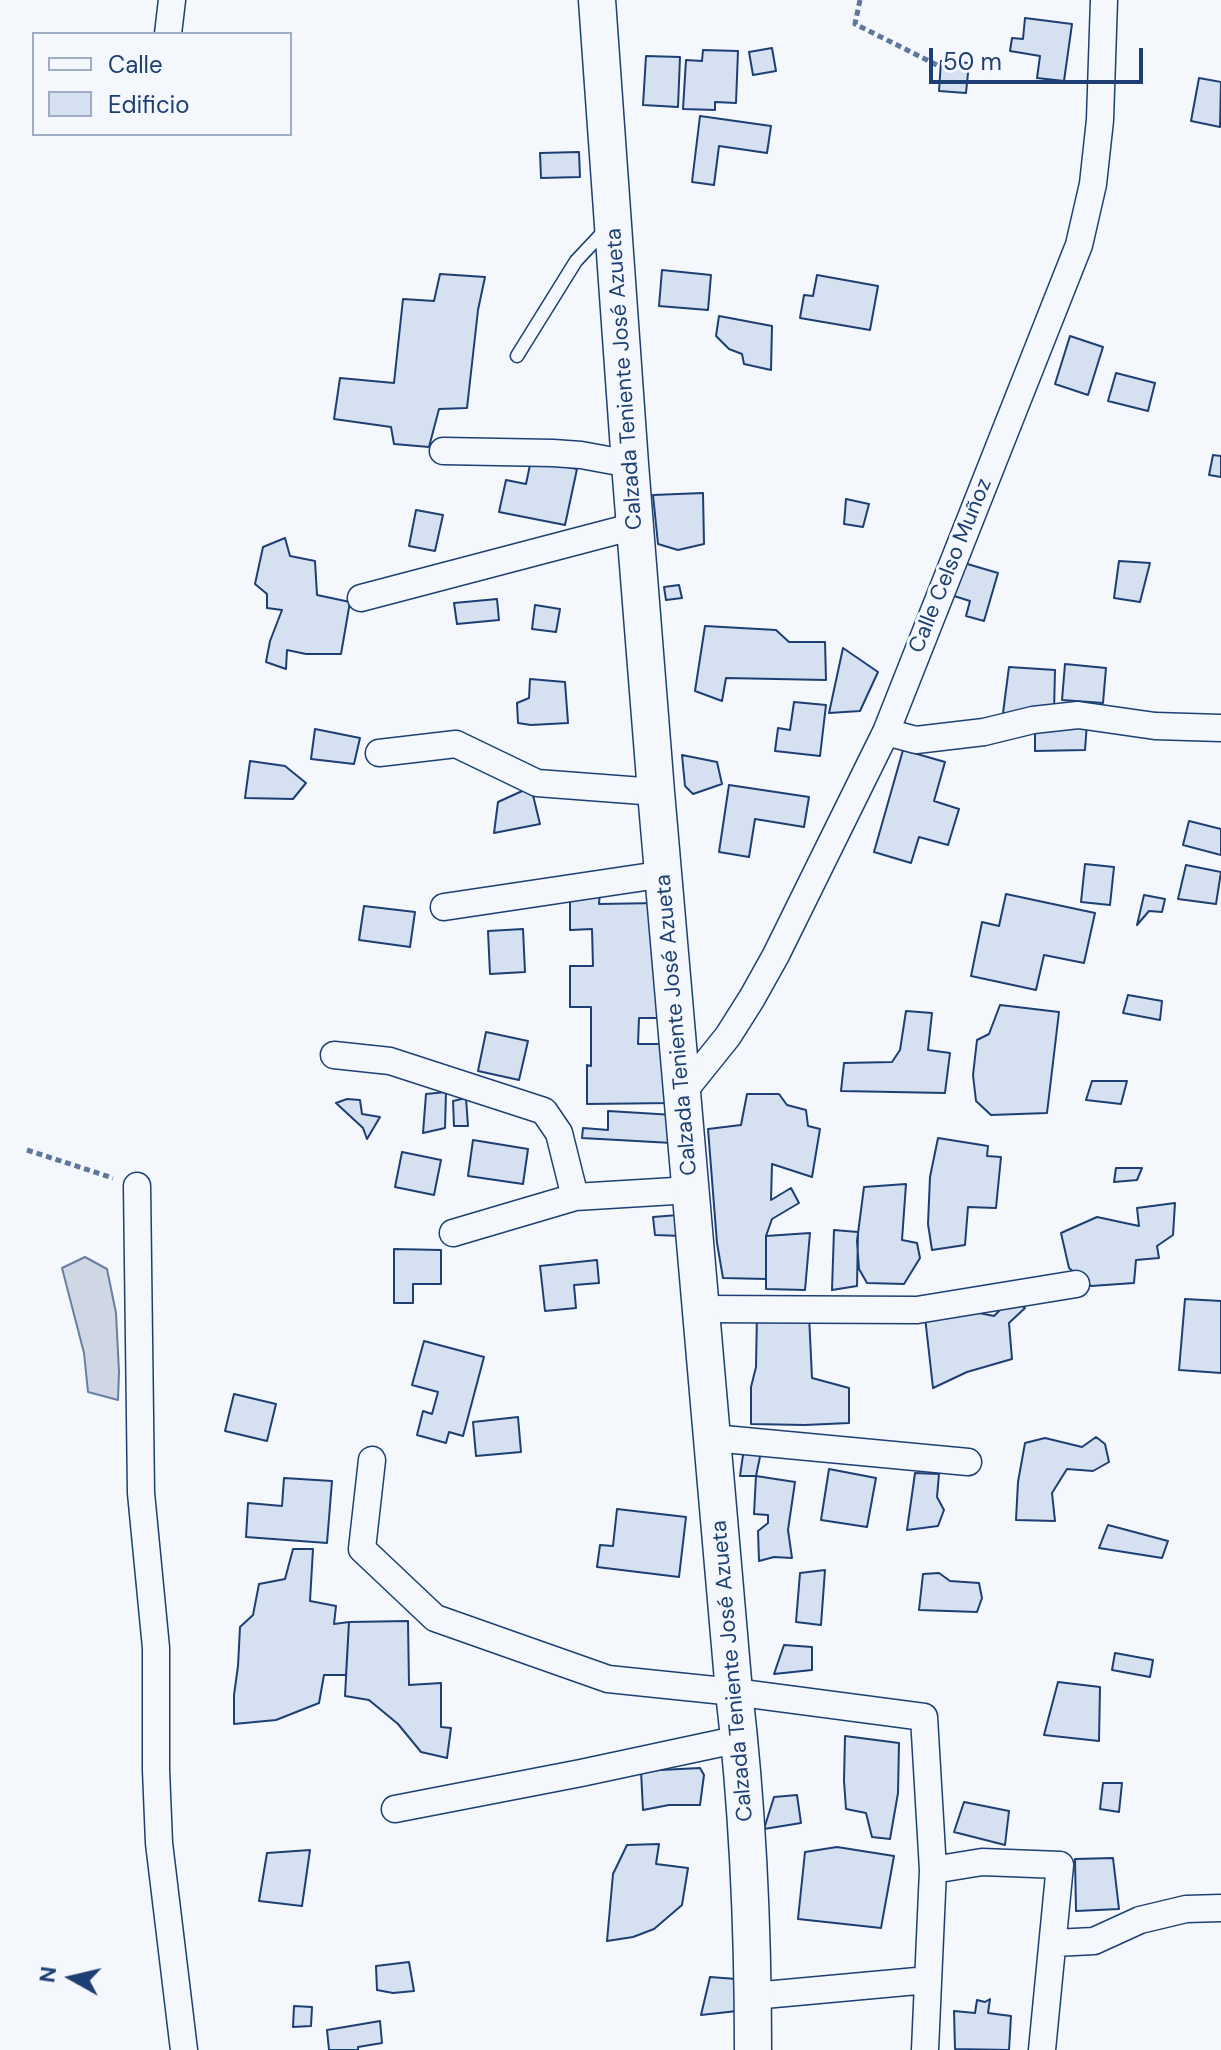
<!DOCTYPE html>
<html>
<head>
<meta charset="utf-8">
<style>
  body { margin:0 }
  #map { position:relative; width:1221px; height:2050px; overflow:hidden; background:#f4f7fb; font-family:"DM Sans",sans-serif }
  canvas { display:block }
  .legend { position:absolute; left:32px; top:32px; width:260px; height:104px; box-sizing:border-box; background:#f4f7fb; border:2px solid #9eadc5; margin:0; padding:10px 14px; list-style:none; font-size:24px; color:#1d3f73 }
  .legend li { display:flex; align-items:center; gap:16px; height:40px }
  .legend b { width:40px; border:2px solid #9eadc5 }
  .north { position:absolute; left:32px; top:1938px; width:80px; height:80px; -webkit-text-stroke:6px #f4f7fb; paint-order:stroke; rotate:278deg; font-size:22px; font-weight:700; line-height:32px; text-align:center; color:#1d3f73 }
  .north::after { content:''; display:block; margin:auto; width:28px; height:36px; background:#1d3f73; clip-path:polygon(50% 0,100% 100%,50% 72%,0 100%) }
  .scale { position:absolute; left:929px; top:48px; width:214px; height:36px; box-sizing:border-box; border:4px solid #1d3f73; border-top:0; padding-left:10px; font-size:24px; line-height:28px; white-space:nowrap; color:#1d3f73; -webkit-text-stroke:6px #f4f7fb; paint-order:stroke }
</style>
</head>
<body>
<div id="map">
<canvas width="1221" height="2050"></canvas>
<ul class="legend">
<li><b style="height:10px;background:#f4f7fb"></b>Calle</li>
<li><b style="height:22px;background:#d5e0f0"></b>Edificio</li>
</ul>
<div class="north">N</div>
<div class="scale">50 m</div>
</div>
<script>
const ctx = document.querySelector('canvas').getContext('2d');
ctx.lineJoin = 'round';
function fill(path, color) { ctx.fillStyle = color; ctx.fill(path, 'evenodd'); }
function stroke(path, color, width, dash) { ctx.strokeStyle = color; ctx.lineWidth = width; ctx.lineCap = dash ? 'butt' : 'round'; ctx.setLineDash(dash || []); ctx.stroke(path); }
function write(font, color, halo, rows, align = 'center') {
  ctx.font = font + ' "DM Sans",sans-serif'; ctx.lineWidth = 6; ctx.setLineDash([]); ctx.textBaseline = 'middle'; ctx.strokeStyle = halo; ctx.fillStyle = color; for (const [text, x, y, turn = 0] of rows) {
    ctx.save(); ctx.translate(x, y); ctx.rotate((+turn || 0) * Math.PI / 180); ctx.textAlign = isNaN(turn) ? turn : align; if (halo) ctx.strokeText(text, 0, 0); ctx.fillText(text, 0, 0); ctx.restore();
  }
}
const water = new Path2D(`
  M85 1257 107 1269 116 1313 119 1372 118 1400 88 1392 84 1353 62 1268Z`);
const building = new Path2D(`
  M1025 18 1072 24 1064 81 1037 78 1040 56 1010 51 1012 38 1023 39Z
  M772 48 776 71 753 75 749 52Z
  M703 50 738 51 736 103 715 102V110L683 109 686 60 702 61Z
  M646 56 680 57 678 107 643 105Z
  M941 61 969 63 966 93 939 91Z
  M1199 78 1221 82 1220 127 1191 121Z
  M700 116 771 126 767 153 719 146 714 185 692 182Z
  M579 152 580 177 541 178 540 153Z
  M662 270 711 275 708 310 659 306Z
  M440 274 485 277 478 310 467 408 439 409 429 447 394 444 391 427 334 419 340 378 394 383 403 299 434 301Z
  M817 275 878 286 870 330 800 318 804 295 813 296Z
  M719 316 772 326 771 370 744 364 742 354 729 349 716 336Z
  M1070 336 1103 347 1088 395 1055 384Z
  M1116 373 1155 383 1148 411 1108 401Z
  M1213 455 1221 456V477L1209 475Z
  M531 460 577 469 565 525 499 512 506 480 526 484Z
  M703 493 704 544 678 550 658 544 653 495Z
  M846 499 869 504 863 527 844 524Z
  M416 510 443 515 435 551 409 546Z
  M285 538 290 556 315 561 317 595 350 602 341 654H306L287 650 286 669 266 662 270 641 282 610 267 608V594L255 584 263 547Z
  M1119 561 1150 563 1140 602 1114 598Z
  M964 563 998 573 984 621 966 616 970 601 954 596Z
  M679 585 682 598 666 600 664 587Z
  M497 599 499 620 457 624 454 603Z
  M535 605 560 609 556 632 532 629Z
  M705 626 776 630 789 642H825L826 680 726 678 722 701 695 691Z
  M843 648 878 672 860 711 829 713Z
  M1065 664 1106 668 1103 703 1062 700Z
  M1009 667 1055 670 1054 712 1003 713Z
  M530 679 565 682 568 723 531 725 518 723 517 703 529 698Z
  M794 702 826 705 820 756 775 751 778 728 790 730Z
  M1035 721 1087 723 1085 750 1035 751Z
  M315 729 360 738 354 764 311 759Z
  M903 750 945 762 934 801 959 809 948 845 919 837 911 863 874 852Z
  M682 755 717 762 722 784 693 794 685 786Z
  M250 761 285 766 306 783 293 799 245 798Z
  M729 785 809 797 804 827 755 819 749 857 719 852Z
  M531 787 540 824 494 833 498 802Z
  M1189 821 1221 829V855L1183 845Z
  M1085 864 1114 867 1110 905 1081 902Z
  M1186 865 1221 872 1216 904 1178 899Z
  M570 892H600L599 904 659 903V1018H639L638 1044H670L671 1103 587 1104V1065L591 1066V1007H570V966H593L592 929 570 930Z
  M1006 894 1095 913 1084 963 1044 955 1036 990 971 976 982 922 999 926Z
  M1144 895 1165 899 1162 912 1149 911 1137 925Z
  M364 906 415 912 410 947 359 940Z
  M523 929 525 972 490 974 488 931Z
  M1128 995 1162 1001 1160 1020 1123 1013Z
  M1000 1005 1059 1012 1047 1113 991 1115 976 1101 973 1075 977 1040 989 1034Z
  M906 1011 932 1013 928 1050 950 1053 945 1093 841 1091 844 1063 892 1062 900 1050Z
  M486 1032 528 1041 519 1080 478 1071Z
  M1092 1081H1127L1121 1104 1086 1100Z
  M446 1092 445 1128 423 1133 426 1094Z
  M747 1094H779L787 1105 806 1110 808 1126 820 1129 812 1177 772 1164 771 1200 791 1188 799 1203 772 1219 766 1236V1279L723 1278 717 1243 708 1129 741 1125Z
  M466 1098 468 1126H454L453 1101Z
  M347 1099 360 1100 362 1114 380 1117 367 1139 363 1128 336 1103Z
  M608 1111 674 1115 672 1143 582 1138 583 1128 608 1130Z
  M938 1138 988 1146 987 1156 1001 1157 996 1208 968 1207 965 1245 932 1250 928 1224 930 1177Z
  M473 1140 528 1149 523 1184 468 1176Z
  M402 1152 441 1160 434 1195 395 1187Z
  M1116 1168H1142L1137 1180 1114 1182Z
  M906 1184 902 1240 917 1243 920 1258 904 1284 867 1283 859 1269 857 1241 864 1187Z
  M1175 1203 1173 1235 1157 1246 1159 1258 1136 1260 1134 1283 1091 1286 1069 1268 1061 1233 1097 1217 1139 1226 1137 1208Z
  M678 1215 682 1236 655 1235 653 1217Z
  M834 1230 858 1232 857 1286 832 1290Z
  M810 1233 805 1290 766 1289V1236Z
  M394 1249 441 1250V1284H413V1303H394Z
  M597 1260 599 1283 574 1285 576 1308 545 1311 540 1266Z
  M1012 1298 1025 1308 1009 1323 1012 1359 967 1372 933 1388 925 1317 945 1306 994 1316Z
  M1185 1299 1221 1301V1373L1179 1370Z
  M757 1312 809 1315 812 1378 849 1388V1423L805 1425 751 1424V1387L756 1367Z
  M424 1341 484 1357 463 1436 449 1432 446 1443 417 1435 423 1411 432 1414 438 1392 412 1385Z
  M234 1394 276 1404 267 1441 225 1431Z
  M518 1417 521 1452 476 1456 473 1422Z
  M1096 1437 1105 1444 1109 1462 1093 1471 1067 1469 1052 1493 1055 1521 1016 1520 1018 1482 1025 1443 1045 1438 1082 1447Z
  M744 1448 761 1452 756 1476H740Z
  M829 1469 876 1478 867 1527 821 1520Z
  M915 1473 939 1474 937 1497 944 1510 938 1526 907 1530Z
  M756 1476 795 1482 788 1530 792 1558 774 1557 759 1561 758 1531 768 1523V1515L754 1514Z
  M284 1478 332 1481 327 1543 246 1537 248 1503 282 1506Z
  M617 1509 686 1517 679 1577 597 1567 600 1545 613 1546Z
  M1108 1525 1168 1541 1162 1558 1099 1548Z
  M293 1549H313L310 1601 336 1606 334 1624 349 1622 346 1675H324L319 1703 276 1720 234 1724V1695L238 1666 240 1627 253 1615 259 1584 285 1579Z
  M825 1570 821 1625 796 1622 800 1573Z
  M939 1573 950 1581 979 1583 982 1598 977 1612 919 1610 923 1574Z
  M408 1621 409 1685 441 1683V1727L451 1728 447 1758 421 1752 398 1724 369 1700 345 1696 349 1622Z
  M784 1645 812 1647V1670L774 1674Z
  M1115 1653 1153 1660 1150 1677 1112 1670Z
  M1058 1682 1100 1687 1099 1741 1044 1735Z
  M845 1736 899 1743 898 1793 890 1839 872 1837 866 1813 846 1809 844 1781Z
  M700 1768 704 1775 700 1805H669L643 1810 641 1771Z
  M1103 1783H1122L1119 1812 1100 1809Z
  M797 1795 801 1823 764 1829 774 1797Z
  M964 1802 1009 1811 1005 1845 954 1832Z
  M659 1844 656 1864 688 1868 682 1905 654 1929 633 1937 607 1941 613 1874 627 1845Z
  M837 1847 894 1856 881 1928 798 1919 805 1852Z
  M310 1850 302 1906 259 1901 267 1853Z
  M1113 1858 1119 1909 1076 1911 1075 1859Z
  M409 1962 414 1991 393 1993 377 1990 376 1966Z
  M710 1977 736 1979 737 2011 701 2015Z
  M990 1999 988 2013 1011 2016 1009 2050 955 2049 954 2011 975 2013 977 2000 985 2002Z
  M294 2006 312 2007 311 2026 293 2027Z
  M380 2021 382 2043 358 2047V2050H329L327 2030Z`);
const path = new Path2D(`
  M860 0 855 24 937 65
  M27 1150 113 1178`);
const lane = new Path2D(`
  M517 356 576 261 606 229`);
const street = new Path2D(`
  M168 34 172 0
  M443 451 553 453 581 455 630 464
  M361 598 635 526
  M886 732 916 740 984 732 1033 720 1078 715 1155 726 1221 728
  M379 753 456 744 537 783 656 792
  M444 907 665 874
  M334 1055 390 1061 544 1111 559 1133 575 1197
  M683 1092 728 1036 752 998 776 955 886 732 1079 245 1093 184 1100 120 1104 0
  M137 1186 141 1493 156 1648V1770L159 1843 184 2050
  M453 1233 575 1197 691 1190
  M701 1309 917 1310 1076 1284
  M713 1438 968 1462
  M372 1460 362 1549 435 1618 608 1679 734 1692 924 1717 933 1870 925 2050
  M395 1809 581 1773 740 1739
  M933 1870 982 1862 1060 1865 1042 2050
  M1054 1943 1094 1941 1140 1920 1186 1909 1221 1908
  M753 1996 928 1980`);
const secondary = new Path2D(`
  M597 0 630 464 656 792 734 1692C748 1811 753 1930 753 2050`);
const streetNames = [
  ["Calzada Teniente José Azueta",625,379,-94],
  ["Calle Celso Muñoz",951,566,-68],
  ["Calzada Teniente José Azueta",677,1025,-95],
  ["Calzada Teniente José Azueta",733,1671,-95]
];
fill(water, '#cfd7e4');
stroke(water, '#687fa3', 2);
fill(building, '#d5e0f0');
stroke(building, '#1d3f73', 2);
stroke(lane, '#1d3f73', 15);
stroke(street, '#1d3f73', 29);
stroke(secondary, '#1d3f73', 39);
stroke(path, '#5e769c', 5, [6, 4]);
stroke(lane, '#f4f7fb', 12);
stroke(street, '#f4f7fb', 26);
stroke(secondary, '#f4f7fb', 36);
write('22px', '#1d3f73', '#f4f7fb', streetNames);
</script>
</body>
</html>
